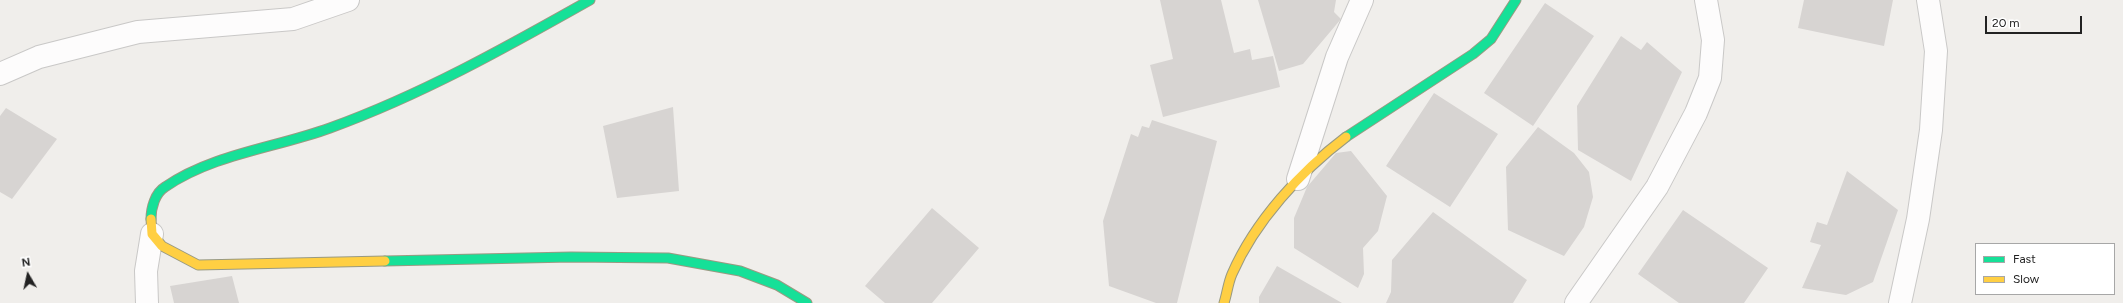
<!DOCTYPE html>
<html>
<head>
<meta charset="utf-8">
<style>
  body { margin:0 }
  #map { position:relative; width:2123px; height:303px; overflow:hidden; background:#f0eeeb; font-family:Figtree,sans-serif }
  canvas { display:block }
  .legend { position:absolute; left:1975px; top:243px; width:140px; height:52px; box-sizing:border-box; background:#fff; border:1px solid #a7a7a7; margin:0; padding:5px 7px; list-style:none; font-size:12px; color:#222 }
  .legend li { display:flex; align-items:center; gap:8px; height:20px }
  .legend b { width:20px; border:1px solid #a7a7a7 }
  .north { position:absolute; left:8px; top:255px; width:40px; height:40px; -webkit-text-stroke:3px #fff; paint-order:stroke; rotate:351deg; font-size:11px; font-weight:700; line-height:16px; text-align:center; color:#222 }
  .north::after { content:''; display:block; margin:auto; width:14px; height:18px; background:#222; clip-path:polygon(50% 0,100% 100%,50% 72%,0 100%) }
  .scale { position:absolute; left:1985px; top:16px; width:97px; height:18px; box-sizing:border-box; border:2px solid #222; border-top:0; padding-left:5px; font-size:12px; line-height:14px; white-space:nowrap; color:#222; -webkit-text-stroke:3px #fff; paint-order:stroke }
</style>
</head>
<body>
<div id="map">
<canvas width="2123" height="303"></canvas>
<ul class="legend">
<li><b style="height:5px;background:#16e098"></b>Fast</li>
<li><b style="height:5px;background:#ffcf43"></b>Slow</li>
</ul>
<div class="north">N</div>
<div class="scale">20 m</div>
</div>
<script>
const ctx = document.querySelector('canvas').getContext('2d');
ctx.lineJoin = 'round';
function fill(path, color) { ctx.fillStyle = color; ctx.fill(path, 'evenodd'); }
function stroke(path, color, width, dash) { ctx.strokeStyle = color; ctx.lineWidth = width; ctx.lineCap = dash ? 'butt' : 'round'; ctx.setLineDash(dash || []); ctx.stroke(path); }
const building = new Path2D(`
  M1160 0H1221L1234 53 1250 49 1252 60 1273 56 1280 87 1163 117 1150 65 1173 59Z
  M1258 0H1336L1334 12 1341 19 1303 64 1279 71Z
  M1804 0H1893L1884 46 1798 28Z
  M1545 3 1594 36 1533 126 1484 93Z
  M1621 36 1641 50 1647 42 1682 72 1631 181 1578 150 1577 106Z
  M1434 93 1498 134 1450 207 1386 166Z
  M673 107 679 191 617 198 603 126Z
  M6 108 57 139 12 199 0 192V116Z
  M1152 120 1217 141 1177 303H1156L1109 286 1103 221 1131 134 1138 137 1142 126 1149 128Z
  M1538 127 1574 153 1589 172 1593 197 1584 227 1564 256 1508 230 1506 167Z
  M1351 151 1387 196 1378 231 1363 248 1364 274 1358 288 1294 248V218L1307 187 1336 153Z
  M1847 171 1898 210 1873 282 1846 295 1802 288 1821 245 1810 242 1817 222 1827 225Z
  M932 208 979 248 932 303H885L865 286Z
  M1683 210 1768 268 1744 303H1679L1638 274Z
  M1433 212 1527 280 1513 303H1386L1391 292 1392 260Z
  M1277 266 1342 303H1259V297Z
  M232 276 239 303H174L170 286Z`);
const street = new Path2D(`
  M0 74 39 57 138 32 293 19 348 0
  M1298 179 1337 57 1362 0
  M147 303 146 271 152 234
  M1576 303 1657 187 1696 113 1710 78 1713 40 1706 0
  M1900 303 1918 219 1931 130 1936 51 1928 0`);
const fast = new Path2D(`
  M1346 137 1473 54 1491 39 1516 0
  M151 219C151 208 155 193 165 187 213 154 275 148 330 128 421 95 505 48 590 0
  M385 261 571 257 668 258 740 271 777 285 807 303`);
const slow = new Path2D(`
  M151 219 152 234 162 246 198 265 385 261
  M1224 303C1227 294 1228 283 1232 274 1255 221 1301 171 1346 137`);
fill(building, '#d7d4d2');
stroke(street, '#c9c8c7', 24);
stroke(fast, '#999a82', 11);
stroke(slow, '#999a82', 11);
stroke(street, '#fdfcfc', 22);
stroke(fast, '#16e098', 9);
stroke(slow, '#ffcf43', 9);
</script>
</body>
</html>
